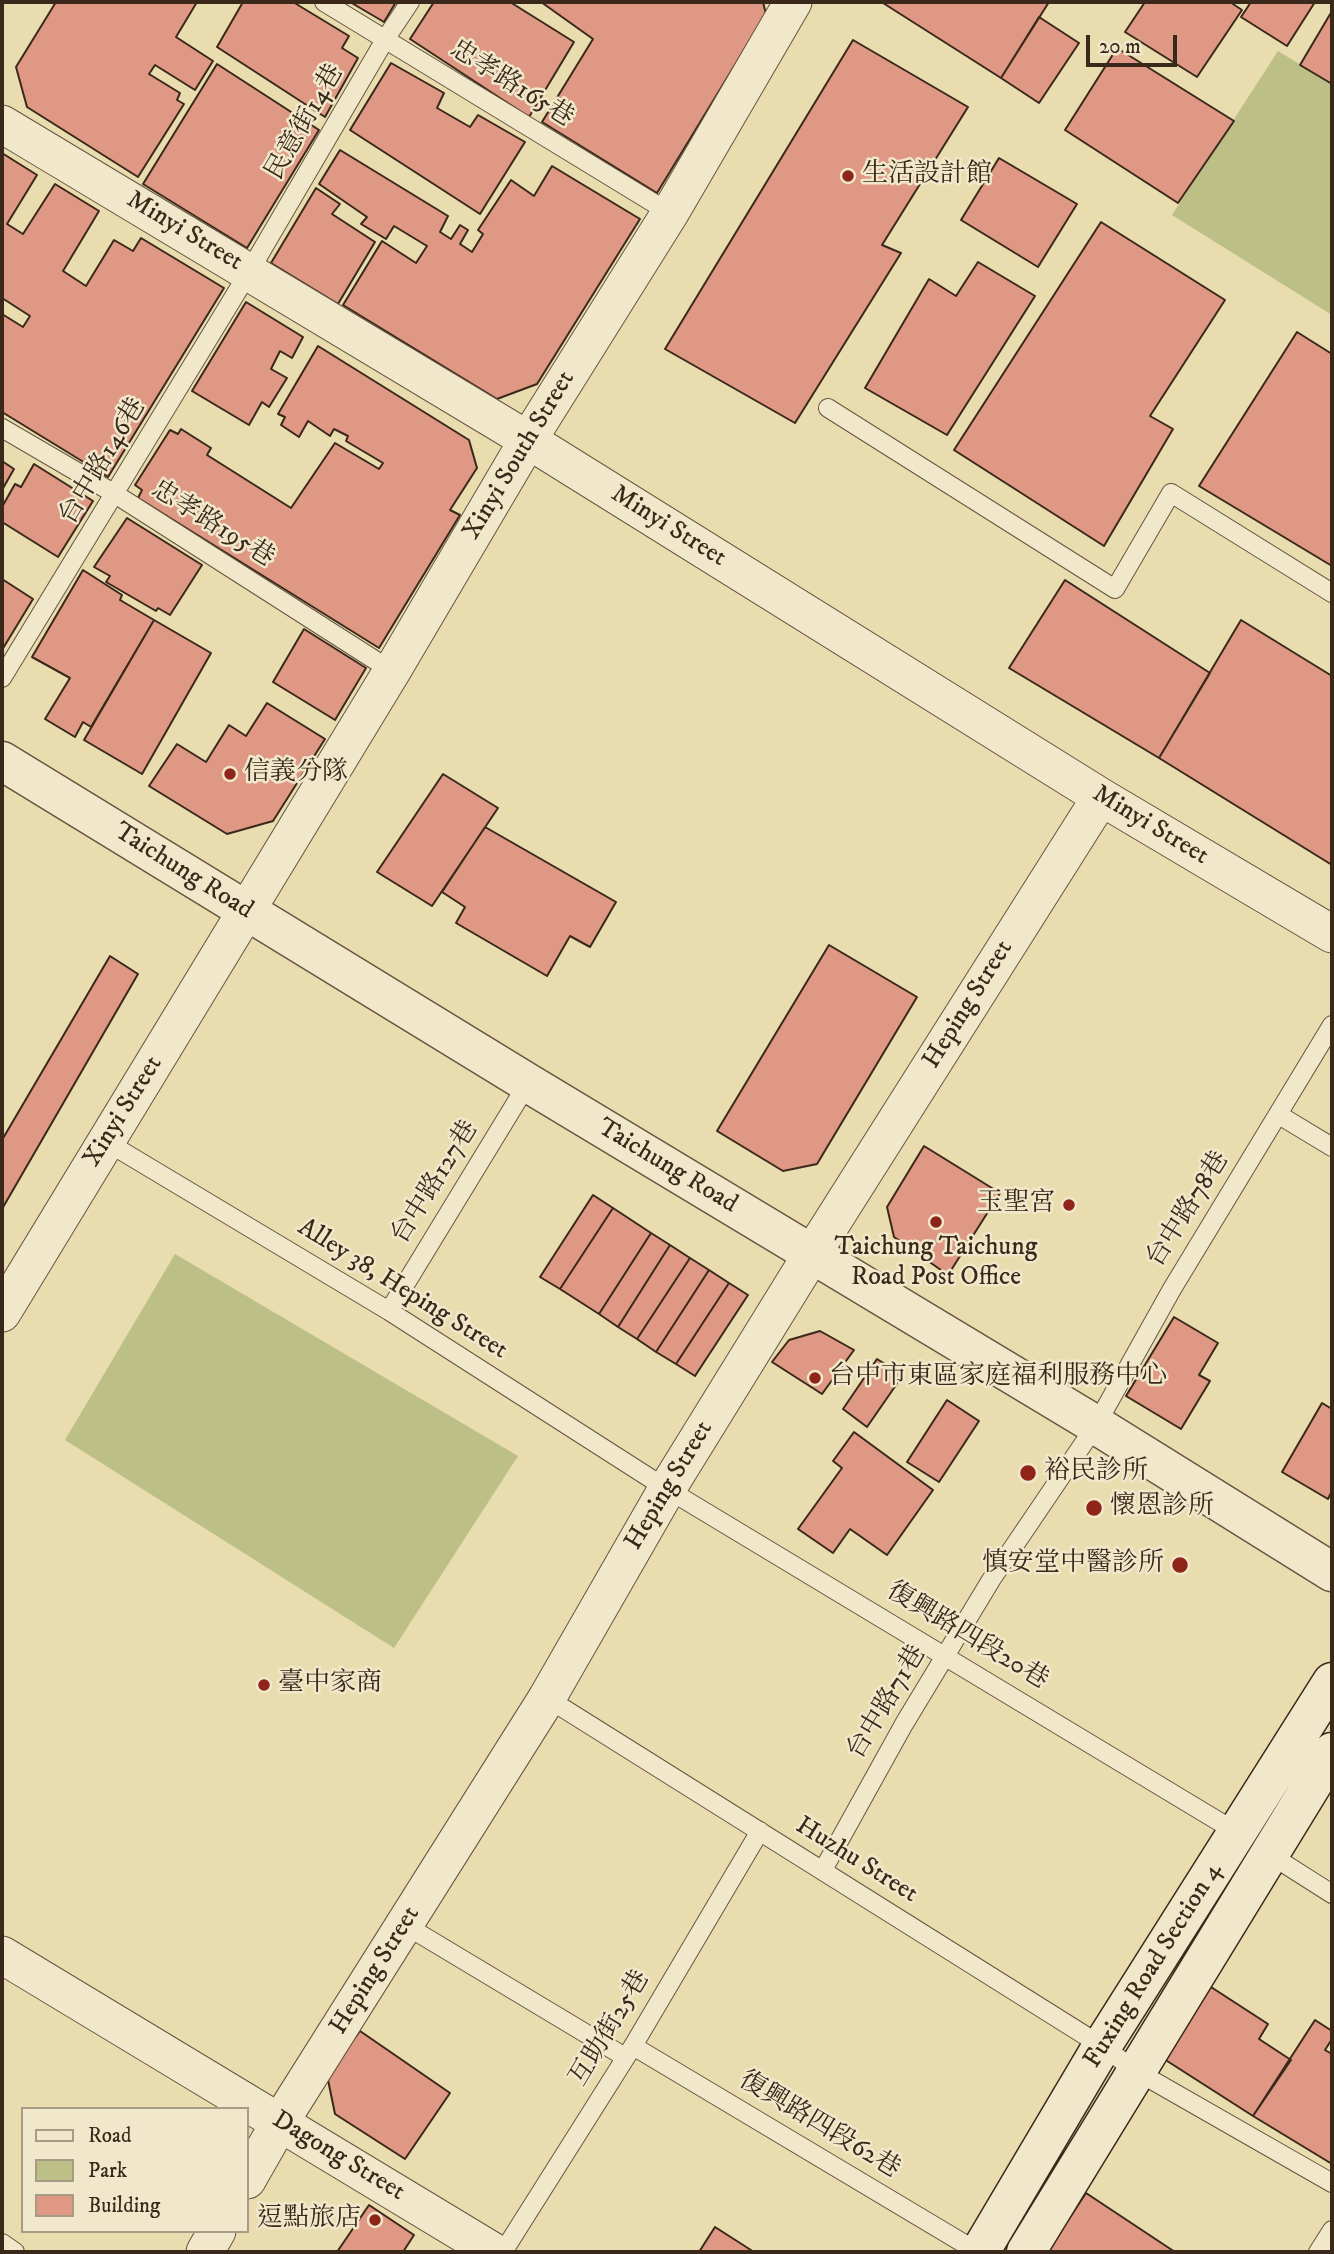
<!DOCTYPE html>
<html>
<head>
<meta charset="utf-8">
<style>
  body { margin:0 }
  #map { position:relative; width:1334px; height:2254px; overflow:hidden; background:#e9dcaf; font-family:"IM FELL DW Pica",serif }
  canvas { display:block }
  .frame { position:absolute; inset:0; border:4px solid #3a281b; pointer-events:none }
  .legend { position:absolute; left:21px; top:2107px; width:228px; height:126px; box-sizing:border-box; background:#f1e8cb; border:2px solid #a89b85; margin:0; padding:9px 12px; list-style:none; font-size:21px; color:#3a281b }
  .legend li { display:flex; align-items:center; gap:14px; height:35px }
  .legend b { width:35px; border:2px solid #a89b85 }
  .scale { position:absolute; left:1086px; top:35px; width:91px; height:32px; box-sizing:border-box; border:4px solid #3a281b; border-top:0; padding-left:9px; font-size:21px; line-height:24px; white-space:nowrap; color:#3a281b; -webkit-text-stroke:5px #f1e8cb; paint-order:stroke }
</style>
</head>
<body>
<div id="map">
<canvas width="1334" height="2254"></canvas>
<div class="frame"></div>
<ul class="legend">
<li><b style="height:9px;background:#f1e8cb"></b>Road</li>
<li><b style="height:19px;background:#bcbf86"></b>Park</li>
<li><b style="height:19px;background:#de9884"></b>Building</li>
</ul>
<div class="scale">20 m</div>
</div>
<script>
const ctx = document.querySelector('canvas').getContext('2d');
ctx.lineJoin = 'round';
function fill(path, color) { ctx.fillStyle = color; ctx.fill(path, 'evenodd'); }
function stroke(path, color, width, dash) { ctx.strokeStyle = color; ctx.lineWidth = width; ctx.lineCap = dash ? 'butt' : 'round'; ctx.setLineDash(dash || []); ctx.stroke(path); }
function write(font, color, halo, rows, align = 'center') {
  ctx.font = font + ' "IM FELL DW Pica","Noto Serif TC",serif'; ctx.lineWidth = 5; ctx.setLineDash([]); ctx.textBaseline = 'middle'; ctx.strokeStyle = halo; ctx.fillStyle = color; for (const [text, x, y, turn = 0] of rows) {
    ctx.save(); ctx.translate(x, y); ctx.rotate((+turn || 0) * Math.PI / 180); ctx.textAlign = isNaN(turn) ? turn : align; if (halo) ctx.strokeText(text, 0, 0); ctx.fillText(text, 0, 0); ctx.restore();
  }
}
const green = new Path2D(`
  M1278 51 1332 84V315L1172 215Z
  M175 1254 518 1456 394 1648 65 1440Z`);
const building = new Path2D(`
  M56 2H197L176 37 213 61 195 90 155 65 149 74 180 93 177 100 184 104 138 177 27 107 16 67Z
  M243 2H293L349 36 342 48 358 58 325 117 217 47Z
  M350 2H396L384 22Z
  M434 2H510L574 42 529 117 410 39Z
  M541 2H763L766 14 657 193 542 122 593 39Z
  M884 2H1049L1001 78 883 3Z
  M1145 2H1230L1242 10 1197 77 1125 32Z
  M1251 2H1315L1287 46 1241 17Z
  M1332 11V84L1300 65Z
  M1039 17 1079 43 1039 103 1001 78Z
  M853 40 968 107 882 245 901 253 795 423 665 349Z
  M1117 48 1234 121 1178 203 1065 130Z
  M391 63 444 93 437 108 470 127 478 115 525 142 480 214 350 130Z
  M217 64 319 130 247 248 143 184Z
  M340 150 448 216 440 232 451 239 460 225 468 230 460 244 472 252 483 234 478 230 511 180 534 196 552 166 640 219 537 384 497 399 343 305 382 241 416 263 427 246 394 226 386 239 361 224 367 217 319 184Z
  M2 153 37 175 7 224 23 234 55 184 99 211 63 271 86 286 114 240 133 251 141 238 224 288 108 477 2 412V314L23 327 30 316 2 298Z
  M999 158 1077 204 1038 267 961 220Z
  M316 188 340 204 332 214 375 242 338 304 271 263Z
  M1101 222 1225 300 1150 416 1173 429 1104 546 954 450Z
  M978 262 1035 296 947 435 865 388 929 279 956 296Z
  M246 302 303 337 292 358 280 351 271 369 287 378 269 407 262 402 249 425 192 391Z
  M1297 332 1332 354V566L1199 486Z
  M318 346 469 440 477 468 450 510 460 515 379 648 138 498 142 490 135 485 170 430 178 434 181 429 211 448 207 455 291 508 335 443 379 469 383 463 346 441 348 436 334 429 330 436 308 421 299 437 281 425 285 417 278 414Z
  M2 461 14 469 2 490Z
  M34 464 93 501 58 557 2 522V507L15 484 21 487Z
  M127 518 202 565 170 615 158 608 156 611 106 582 110 576 94 567Z
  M83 570 122 595 120 600 154 620 91 727 83 722 75 737 45 719 70 678 32 657Z
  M2 579 33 599 2 650Z
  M1065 580 1210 673 1159 758 1009 668Z
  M154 620 211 653 142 774 84 740Z
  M1241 620 1332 676V865L1159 758Z
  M304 629 366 668 335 720 273 682Z
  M267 703 325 739 273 821 227 834 149 786 177 744 206 762 229 725 246 736Z
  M443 774 498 808 432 906 377 872Z
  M485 827 616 902 590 947 570 936 547 976 456 923 465 907 442 892Z
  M829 945 917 997 817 1164 783 1171 717 1131Z
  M110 956 138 974 2 1209V1140Z
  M924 1146 1000 1193 948 1275 894 1237 887 1207Z
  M593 1195 613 1208 560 1289 540 1277Z
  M613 1208 651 1233 599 1314 560 1289Z
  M651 1233 670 1245 618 1327 599 1314Z
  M670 1245 690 1258 637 1339 618 1327Z
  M690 1258 709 1270 656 1352 637 1339Z
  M709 1270 729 1283 676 1364 656 1352Z
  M729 1283 748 1295 695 1376 676 1364Z
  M1174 1317 1218 1343 1199 1375 1210 1381 1181 1429 1126 1396Z
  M820 1331 854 1350 822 1394 772 1362 789 1340Z
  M877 1359 903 1375 867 1427 843 1409Z
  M947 1400 979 1421 939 1482 907 1462Z
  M1322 1403 1332 1409V1491L1328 1499 1282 1472Z
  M854 1432 933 1490 887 1555 850 1529 833 1553 798 1529 842 1468 833 1461Z
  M1211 1987 1268 2024 1259 2039 1291 2060 1253 2116 1164 2059Z
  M1315 2020 1332 2031V2039L1325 2050 1332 2054V2164L1253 2116Z
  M360 2031 450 2093 405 2159 335 2114 327 2075Z
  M1086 2193 1175 2252H1047Z
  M369 2205 414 2235 403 2252H337Z
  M715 2227 754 2252H699Z`);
const service = new Path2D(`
  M324 2 670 213
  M828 408 1115 589 1171 493 1332 593
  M2 428 115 494 392 671
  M2 678 249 272 386 38 410 2
  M1279 1115 1332 1147
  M105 1141 389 1311 667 1489 1238 1833
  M389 1311 528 1083
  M547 1698 1102 2046 1136 2071 1332 2183
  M1269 1854 1332 1894
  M823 1870 904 1724 991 1580 1096 1425 1172 1289 1332 1025
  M405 1925 625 2057
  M633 2046 978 2252
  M2 2243 15 2252
  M503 2252 633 2046 760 1831
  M1318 2252 1332 2230`);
const minor = new Path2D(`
  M2 124 528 440 1101 797 1332 934
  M2 1313 392 671 528 440 670 213 793 2
  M2 1955 494 2252
  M247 2180 280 2122 547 1698 667 1489 812 1254 1101 797
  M205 2252 217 2231`);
const tertiary = new Path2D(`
  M2 761 528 1083 1096 1425 1332 1572`);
const secondary = new Path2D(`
  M980 2252 1102 2046 1332 1682
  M1026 2252 1332 1752`);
const markers = [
  [848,176,7,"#8f2418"],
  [230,774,7,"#8f2418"],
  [1069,1205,7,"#8f2418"],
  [936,1222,7,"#8f2418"],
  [815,1378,7,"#8f2418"],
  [1028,1473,9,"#8f2418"],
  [1094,1508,9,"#8f2418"],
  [1180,1565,9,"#8f2418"],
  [264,1685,7,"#8f2418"],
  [375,2220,7,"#8f2418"]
];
const streetNames = [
  ["忠孝路165巷",511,85,32],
  ["民意街14巷",306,123,-60],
  ["Minyi Street",184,232,31],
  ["Xinyi South Street",520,456,-59],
  ["台中路146巷",104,462,-59],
  ["忠孝路195巷",212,525,32],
  ["Minyi Street",668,527,32],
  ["Minyi Street",1150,826,31],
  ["Taichung Road",183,872,32],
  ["Heping Street",969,1005,-58],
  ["Xinyi Street",124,1112,-58],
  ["Taichung Road",667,1167,31],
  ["台中路127巷",436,1183,-58],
  ["台中路78巷",1189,1210,-58],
  ["Alley 38, Heping Street",402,1290,32],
  ["Heping Street",670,1486,-59],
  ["復興路四段20巷",967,1637,31],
  ["台中路71巷",888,1703,-59],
  ["Huzhu Street",856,1861,32],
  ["Fuxing Road Section 4",1154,1966,-58],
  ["Heping Street",376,1971,-58],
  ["互助街25巷",611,2029,-59],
  ["復興路四段62巷",819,2126,31],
  ["Dagong Street",338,2157,31]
];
const poiNames = [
  ["生活設計館",862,176],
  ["信義分隊",244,774],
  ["玉聖宮",1055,1205,"right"],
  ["Taichung Taichung",936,1249,"center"],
  ["Road Post Office",936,1279,"center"],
  ["台中市東區家庭福利服務中心",829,1378],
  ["裕民診所",1044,1473],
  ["懷恩診所",1110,1508],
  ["慎安堂中醫診所",1164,1565,"right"],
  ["臺中家商",278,1685],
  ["逗點旅店",361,2220,"right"]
];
fill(green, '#bcbf86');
fill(building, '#de9884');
stroke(building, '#3a281b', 2);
stroke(service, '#665540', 20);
stroke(minor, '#665540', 39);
stroke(tertiary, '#665540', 41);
stroke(secondary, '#3a281b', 41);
stroke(service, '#f1e8cb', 18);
stroke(minor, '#f1e8cb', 37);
stroke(tertiary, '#f1e8cb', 38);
stroke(secondary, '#f1e8cb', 38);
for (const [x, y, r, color] of markers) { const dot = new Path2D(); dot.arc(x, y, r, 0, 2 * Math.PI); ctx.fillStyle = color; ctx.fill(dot); stroke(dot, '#f1e8cb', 2.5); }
write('26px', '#3a281b', '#f1e8cb', streetNames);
write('26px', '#3a281b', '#f1e8cb', poiNames, 'left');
</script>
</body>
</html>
